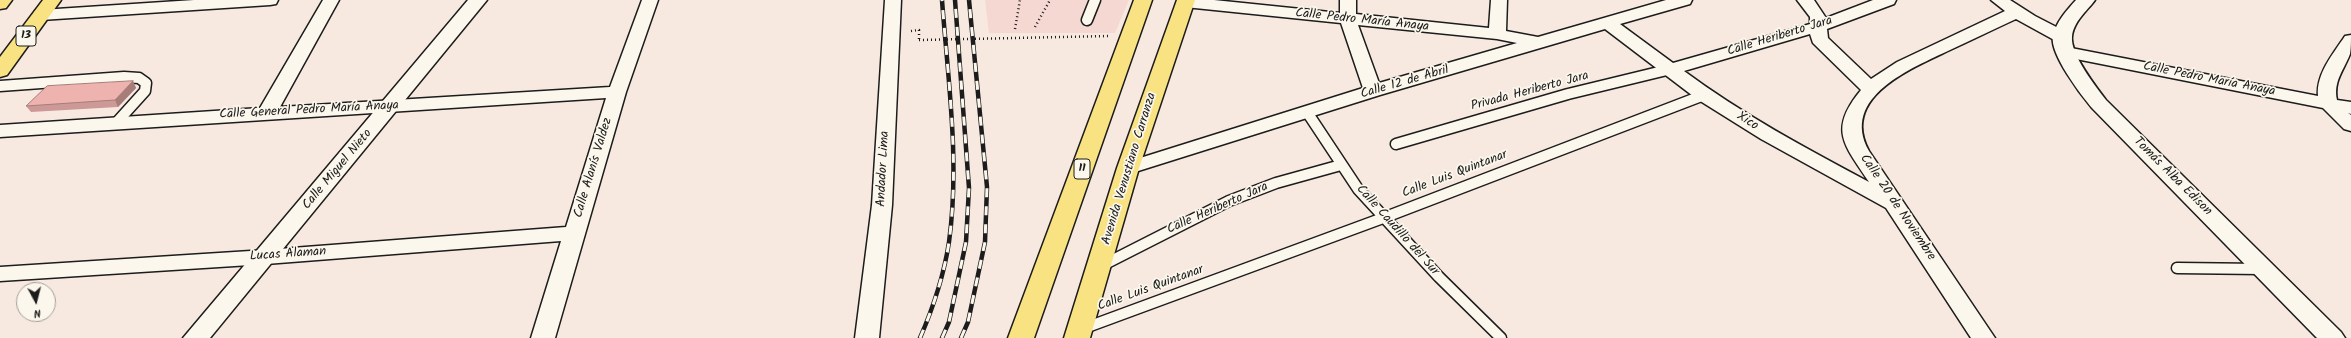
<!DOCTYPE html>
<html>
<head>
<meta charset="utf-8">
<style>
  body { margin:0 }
  #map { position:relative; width:2351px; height:338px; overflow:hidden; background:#f8e9e0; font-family:Kalam,sans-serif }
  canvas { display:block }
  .north { position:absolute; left:16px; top:282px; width:40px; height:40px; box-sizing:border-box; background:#fbf7ec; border:1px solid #a29f99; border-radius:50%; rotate:173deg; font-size:11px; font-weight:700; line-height:16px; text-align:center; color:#1c1c1c }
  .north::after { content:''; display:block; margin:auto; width:14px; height:18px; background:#1c1c1c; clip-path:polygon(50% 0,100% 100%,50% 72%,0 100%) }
</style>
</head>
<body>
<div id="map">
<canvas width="2351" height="338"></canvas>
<div class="north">N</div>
</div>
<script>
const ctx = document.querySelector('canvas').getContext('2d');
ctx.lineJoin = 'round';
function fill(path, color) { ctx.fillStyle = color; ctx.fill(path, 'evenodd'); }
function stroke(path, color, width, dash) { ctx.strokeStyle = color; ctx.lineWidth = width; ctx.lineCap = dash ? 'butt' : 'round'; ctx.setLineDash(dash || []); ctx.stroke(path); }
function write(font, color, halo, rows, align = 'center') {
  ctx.font = font + ' Kalam,sans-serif'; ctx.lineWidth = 3.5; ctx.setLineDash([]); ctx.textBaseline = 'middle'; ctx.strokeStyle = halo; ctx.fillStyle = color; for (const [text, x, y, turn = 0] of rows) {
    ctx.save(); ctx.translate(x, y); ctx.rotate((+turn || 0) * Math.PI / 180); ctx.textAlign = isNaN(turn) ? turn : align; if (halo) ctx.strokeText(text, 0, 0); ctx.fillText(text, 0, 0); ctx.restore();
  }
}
const built = new Path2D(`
  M985 0H1129L1115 33H989Z`);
const path = new Path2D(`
  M1035 27 1050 0
  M1015 29 1020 0
  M911 31 919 30V40`);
const service = new Path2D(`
  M1087 20 1095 0
  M0 86 124 77 139 78 146 83 145 91 117 122
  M1307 112 1358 189 1439 277 1501 338
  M1396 144 1568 94 1671 69
  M1101 266 1229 201 1276 183 1341 165
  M2177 268 2262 269
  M1082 329 1383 218 1704 95`);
const minor = new Path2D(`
  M194 0H278L276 4 270 5 41 20 35 19 33 15 35 11 41 10Z
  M323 0H339L280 107 610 87 642 0H658L626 92 555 338H531L561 241 266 264 0 281V267L266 250 566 227 606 98 0 137V125L260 108Z
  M885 0H901L892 205 879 338H855L872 205Z
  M1178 0H1214L1340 13V0H1356V14L1489 28 1491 0H1507L1506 31 1538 37 1666 0H1692L1690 4 1620 24 1673 63 1810 24V17L1797 0H1814L1826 18 1873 0H1896L1894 4 1827 29 1828 38 1871 79 1897 62 2005 11 1991 0H2010L2035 16 2068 33 2071 37 2068 41H2056L2016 19C1994 29 1972 40 1950 50 1912 68 1839 97 1869 151L1995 338H1971L1886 208 1761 139 1697 99 1605 29 1380 95 1135 172 1128 174 1121 172 1118 168 1121 164 1363 88 1341 23 1185 7 1179 6 1177 2ZM1358 25 1497 39 1517 43 1379 83ZM1810 34 1813 43 1861 90C1828 130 1844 144 1869 182 1805 148 1742 114 1684 71Z
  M2351 35C2351 41 2351 49 2350 54 2344 70 2333 81 2337 100L2351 102V114L2348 113 2351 115V131L2344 129 2323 108 2066 57 2060 56 2057 52 2060 48 2066 47 2318 96C2316 74 2333 54 2345 36Z`);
const tertiary = new Path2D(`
  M468 0H487L210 338H183Z
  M2076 0H2095C2087 11 2073 22 2072 37 2070 54 2096 87 2106 100L2341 332 2345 338H2317L2092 108C2081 95 2049 53 2053 36 2056 22 2067 10 2076 0Z`);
const primary = new Path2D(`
  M0 0H12L6 8 0 9Z
  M43 0H61L7 75 0 77V57Z
  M1134 0H1152L1034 338H1008Z
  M1177 0H1195L1139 168 1090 338H1064L1117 168Z`);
const rail = new Path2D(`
  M920 338C933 308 944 275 949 242 960 162 948 80 942 0
  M942 338 949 322 966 242 969 188 955 0
  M961 338 968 322 985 242 987 187 969 0`);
const pathBridge = new Path2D(`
  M919 40 1109 36`);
const wall = new Path2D(`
  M133 81 136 88 118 107 31 112 26 106Z`);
const shadedWall = new Path2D(`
  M133 81 136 88 118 107 115 100Z`);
const building = new Path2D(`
  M133 81 115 100 26 106 47 86Z`);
const shields = [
  [26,36,20],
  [1082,169,16]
];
const shieldNames = [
  ["13",26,36],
  ["11",1082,169]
];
const streetNames = [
  ["Calle Pedro María Anaya",1362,21,6],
  ["Calle Heriberto Jara",1780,37,-17],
  ["Calle Pedro María Anaya",2209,80,11],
  ["Calle 12 de Abril",1405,83,-16],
  ["Privada Heriberto Jara",1530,92,-15],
  ["Calle General Pedro María Anaya",309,111,-3],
  ["Xico",1747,122,32],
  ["Calle Alanís Valdez",594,168,-73],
  ["Andador Lima",884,169,-87],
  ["Avenida Venustiano Carranza",1130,169,-73],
  ["Calle Miguel Nieto",338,170,-50],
  ["Calle Luis Quintanar",1455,175,-21],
  ["Tomás Alba Edison",2172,177,45],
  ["Calle 20 de Noviembre",1897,208,56],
  ["Calle Heriberto Jara",1218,209,-24],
  ["Calle Caudillo del Sur",1397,231,48],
  ["Lucas Alaman",288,255,-4],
  ["Calle Luis Quintanar",1151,289,-20]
];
fill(built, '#f5d8d1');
stroke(service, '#1c1c1c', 13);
stroke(minor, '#1c1c1c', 3);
stroke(tertiary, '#1c1c1c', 3);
stroke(primary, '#1c1c1c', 3);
stroke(path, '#1c1c1c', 2.5, [1, 3]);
stroke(service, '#fbf7ec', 10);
fill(minor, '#fbf7ec');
fill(tertiary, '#fbf7ec');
fill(primary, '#f8e281');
stroke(rail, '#1c1c1c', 4.5);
stroke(rail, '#fbf7ec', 3, [9]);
stroke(pathBridge, '#1c1c1c', 2.5, [1, 3]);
fill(wall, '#cd9996');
fill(shadedWall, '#a77d7a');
fill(building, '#eeb2af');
stroke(building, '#a77d7a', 1);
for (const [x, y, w] of shields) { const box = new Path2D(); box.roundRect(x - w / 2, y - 10, w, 20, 3); ctx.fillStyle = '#fbf7ec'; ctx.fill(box); stroke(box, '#1c1c1c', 1); }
write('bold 12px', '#1c1c1c', null, shieldNames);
write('13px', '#1c1c1c', '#fbf7ec', streetNames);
</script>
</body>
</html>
